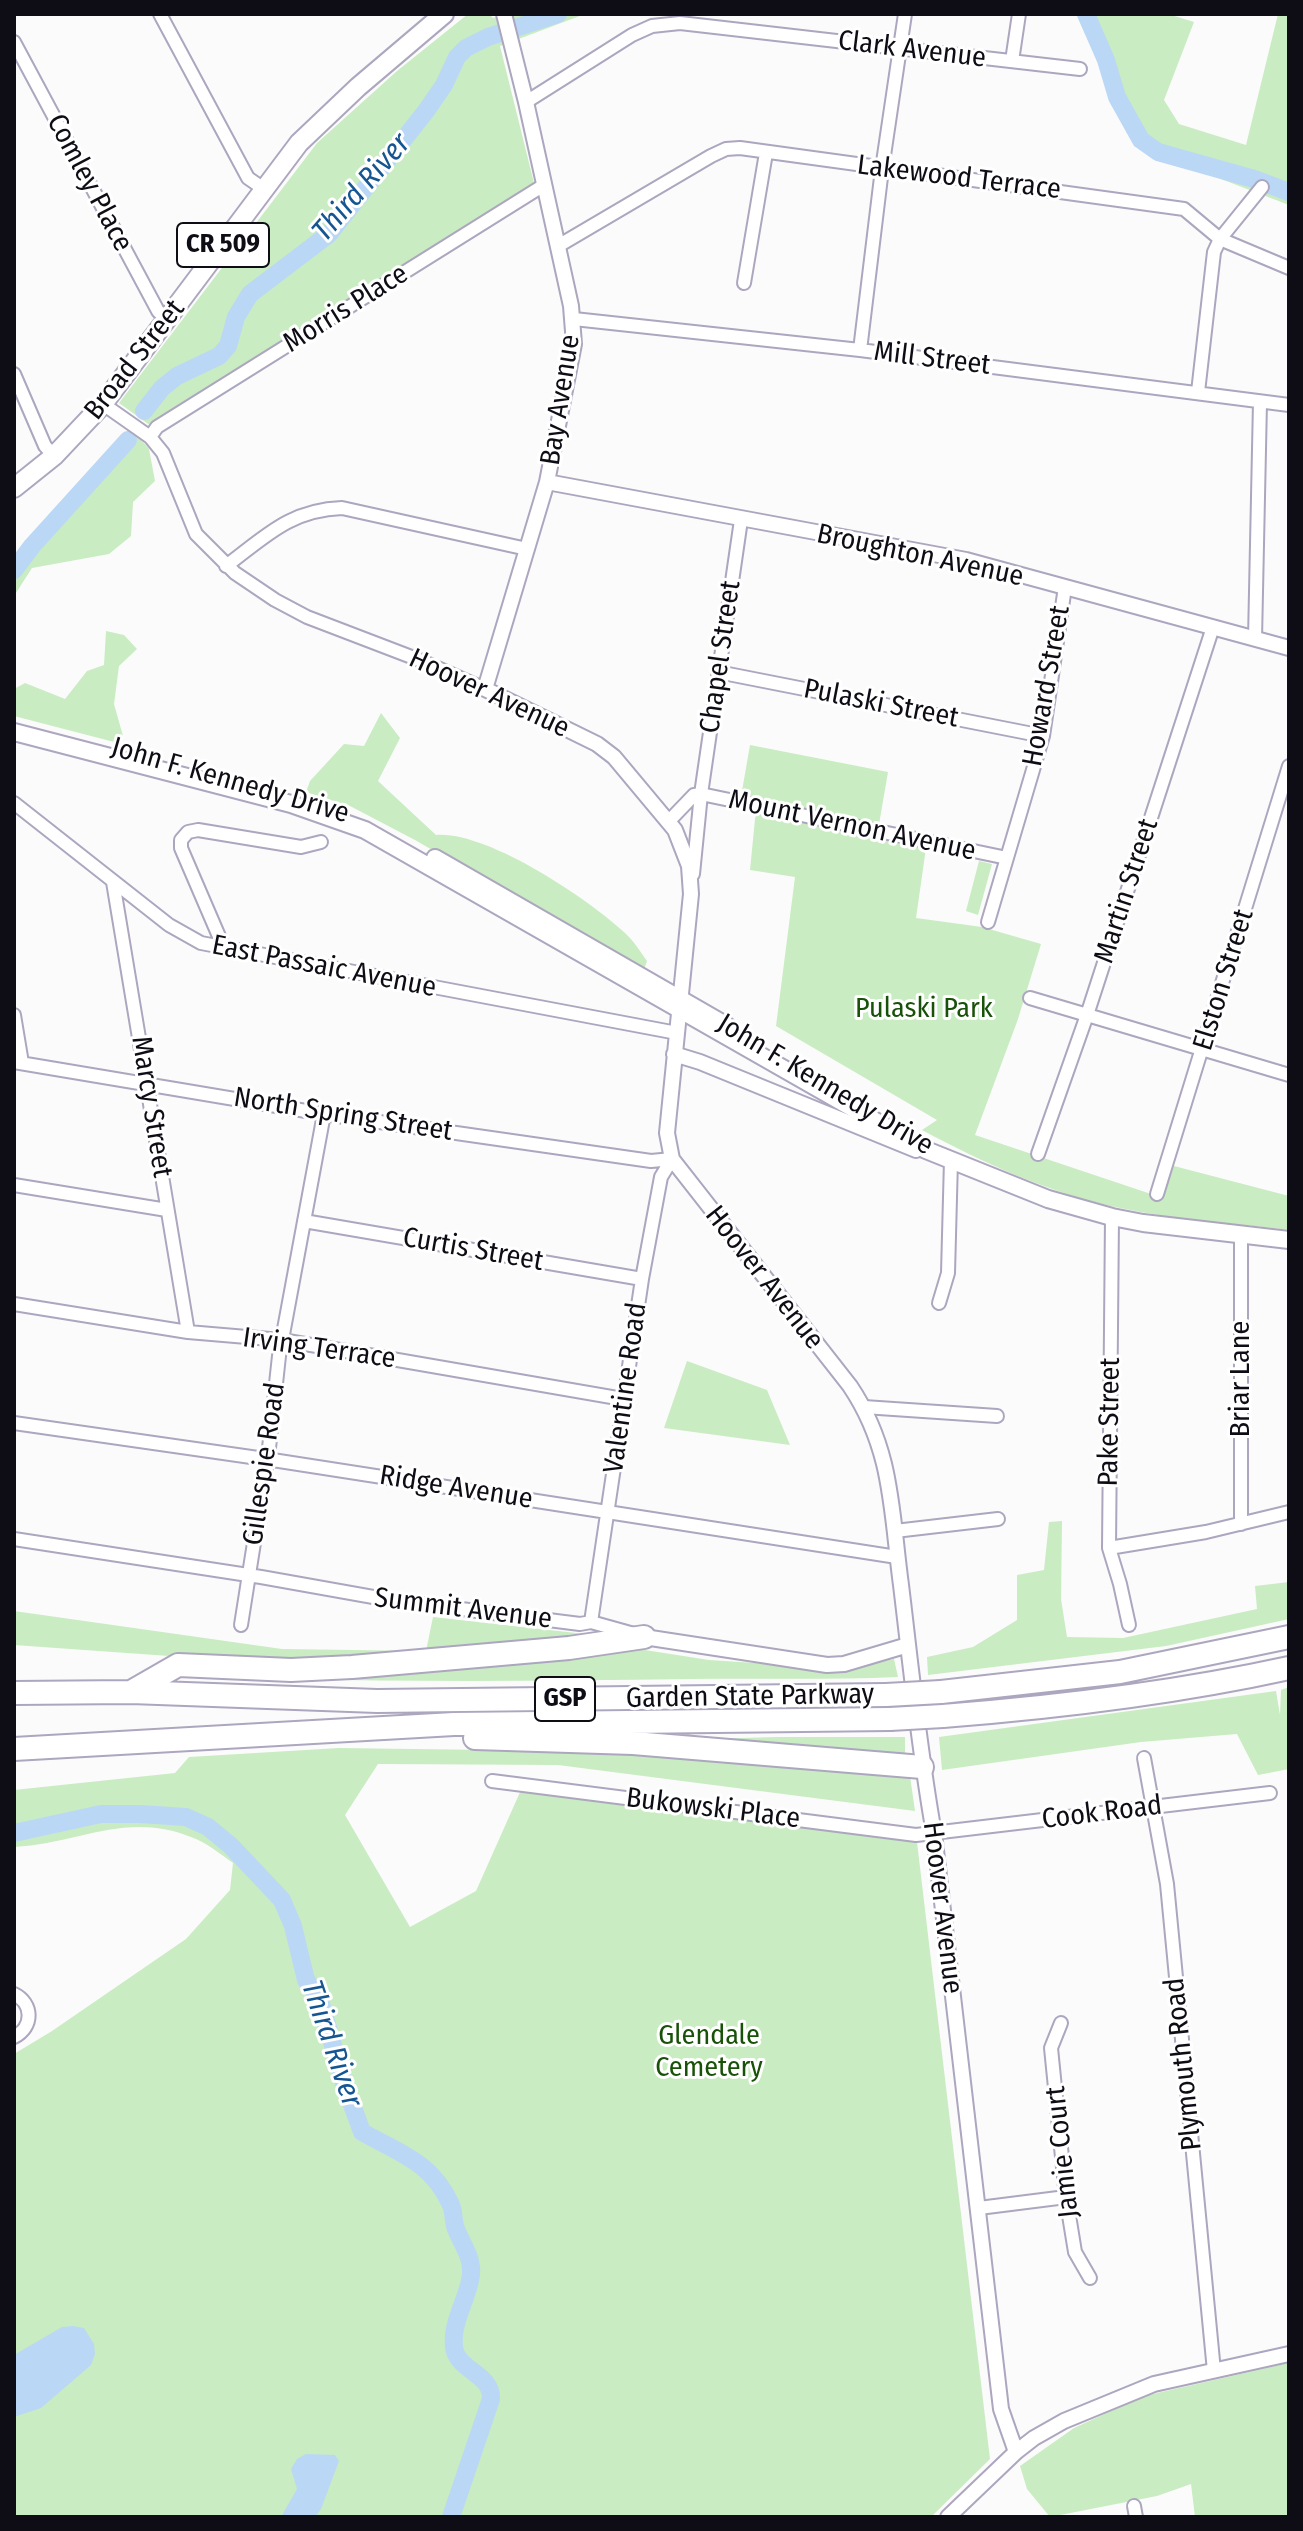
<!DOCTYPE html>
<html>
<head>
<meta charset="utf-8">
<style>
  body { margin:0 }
  #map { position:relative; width:1303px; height:2531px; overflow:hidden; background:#fbfbfb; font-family:"Fira Sans Condensed",sans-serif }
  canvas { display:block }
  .frame { position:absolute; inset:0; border:16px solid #0e0c14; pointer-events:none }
</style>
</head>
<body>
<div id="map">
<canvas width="1303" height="2531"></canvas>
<div class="frame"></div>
</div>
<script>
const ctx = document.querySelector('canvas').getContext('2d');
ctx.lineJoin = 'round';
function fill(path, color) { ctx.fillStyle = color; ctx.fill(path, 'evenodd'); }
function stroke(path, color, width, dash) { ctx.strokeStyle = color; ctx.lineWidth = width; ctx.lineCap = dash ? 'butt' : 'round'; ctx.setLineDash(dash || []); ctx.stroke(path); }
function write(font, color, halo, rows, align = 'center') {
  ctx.font = font + ' "Fira Sans Condensed",sans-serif'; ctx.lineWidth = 6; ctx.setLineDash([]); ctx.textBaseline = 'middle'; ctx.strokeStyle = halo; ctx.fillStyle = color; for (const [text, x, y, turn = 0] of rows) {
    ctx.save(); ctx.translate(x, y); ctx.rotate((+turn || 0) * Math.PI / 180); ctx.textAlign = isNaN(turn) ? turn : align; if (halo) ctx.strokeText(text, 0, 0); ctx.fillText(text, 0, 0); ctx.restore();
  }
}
const green = new Path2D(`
  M468 14H489L493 18 507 14H585L500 46 534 183 151 426 119 403 317 143 397 71Z
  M1076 14H1168L1194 22 1164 100 1179 124 1246 145 1278 14H1289V205L1137 147Z
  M138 436 149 449 155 481 133 502 131 536 109 554 32 568 14 596V563L119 443Z
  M106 631 124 635 137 649 119 666 114 704 123 736 118 743 14 716V689L25 683 65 699 87 671 104 665Z
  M381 713 400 738 378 781 436 835C487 831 587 898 624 932 633 940 640 951 647 961L643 972 415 840 350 806 306 792 310 781 344 744 364 746Z
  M750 745 888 772 877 836 926 848 916 918 982 927 1041 944 1018 1019 975 1135 1154 1195 1174 1166 1289 1196V1230C1233 1223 1175 1220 1120 1208 1051 1194 984 1163 922 1130L937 1120 776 1026 795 877 750 870 756 809 742 791Z
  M979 861 992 864 978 915 966 911Z
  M687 1361 767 1390 790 1445 664 1428Z
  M1062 1521 1061 1599 1067 1637 1123 1638 1257 1609 1255 1586 1289 1582V1619L1166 1646 928 1675 927 1657 973 1647 1017 1620V1575L1044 1570 1049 1522Z
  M14 1611 282 1649 426 1651 433 1617 594 1635 460 1655 240 1661 14 1645Z
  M632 1648 709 1660 771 1664 825 1673 894 1659 898 1677C829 1680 761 1678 692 1679 556 1681 421 1682 285 1679Z
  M1289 1687V1769L1258 1775 1237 1734 1141 1742 942 1770 939 1737 1276 1691 1280 1715 1281 1690Z
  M777 1737H905V1757L670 1740Z
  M339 1748 637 1752 753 1765 910 1776 915 1811 558 1765 378 1764 345 1815 410 1927 476 1891 521 1790 917 1842 990 2459 931 2517H14V2054L52 2031 186 1939 230 1890 233 1863C220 1854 206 1842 191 1837 125 1811 78 1844 14 1847V1790L175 1773 189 1757Z
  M1289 2363V2517H1195L1191 2484 1157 2496 1050 2517 1027 2489 1020 2466 1074 2428 1144 2396Z`);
const water = new Path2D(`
  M73 2326 84 2328 94 2344 95 2354 91 2365 41 2408 14 2417V2355L62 2327Z
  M306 2454 335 2455 339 2461 321 2509 315 2517H281L297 2489 291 2469 297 2459Z`);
const river = new Path2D(`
  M1086 14 1106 60 1117 97 1141 140 1158 152 1254 179 1289 192
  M144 411 162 388 177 376 219 356 228 346 236 317 250 294 329 234 426 111 444 85 457 57 466 48 488 37 558 14
  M14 570 32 546 128 440
  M14 1833 101 1814H140L186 1817 208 1827 231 1846 282 1900 293 1926 306 1980 319 1997 344 2083 362 2132C399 2153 432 2162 451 2205 454 2212 453 2221 456 2229 462 2244 473 2258 471 2275 468 2299 451 2322 454 2347 457 2371 492 2373 491 2399L451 2517`);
const minor = new Path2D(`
  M160 14 248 178 264 189
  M14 42 158 311 168 321
  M1012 61 1019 14
  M526 102 632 35 652 26 680 23 1080 69
  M1262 187 1220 239 1289 268
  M558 246 711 156 726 149 740 148 1184 209 1220 239 1214 252 1198 392
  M744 283 766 153
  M574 319 860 350 1289 405
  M860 350 882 169 905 14
  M14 374 45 446 54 456
  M103 404 150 437 163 453 196 534 235 573 275 600 307 617 422 661 485 689
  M150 437 157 427 544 185
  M226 566C266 536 290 510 342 508L527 549
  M1255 639 1260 402
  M718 672 1043 736
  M701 794 1007 858
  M14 803 169 925 201 943 677 1033
  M669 821 694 795 701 794
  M693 874 701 794 741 520
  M113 882 188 1332
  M988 922 1043 736 1065 587
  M224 948 181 848V840L188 832 198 830 301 847 321 842
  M1030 998 1289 1075
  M14 1015 22 1063
  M14 1062 324 1114 651 1161 672 1159
  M1038 1154 1087 1015 1213 627
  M14 1185 167 1210
  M1157 1194 1289 766
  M1112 1217 1109 1548 1120 1584 1129 1625
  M304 1221 642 1279
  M1241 1234V1524
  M939 1303 948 1273 951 1160
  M14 1304 188 1332 282 1340 623 1399
  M864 1407 997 1416
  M14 1423 279 1461 897 1557
  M895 1531 998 1519
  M14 1539 261 1577 390 1600 580 1624 591 1622 634 1634
  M1109 1548 1206 1532 1289 1512
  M591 1622 642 1279 661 1177 672 1159
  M241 1625 269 1448 279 1356 324 1114
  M1144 1758 1167 1884 1214 2371
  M492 1781 916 1835 1270 1793
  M14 1994C33 2003 34 2027 14 2037
  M1061 2023 1051 2048 1066 2197 1075 2252 1090 2278
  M979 2208 1066 2197
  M1134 2506 1136 2517`);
const tertiary = new Path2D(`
  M504 14 526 102 571 306 574 344 547 482 485 689 597 744 614 757 675 830 689 866 691 894 667 1133 672 1159 850 1386C893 1450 891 1511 901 1585 911 1667 919 1750 934 1833L1001 2409 1016 2452
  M547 482 966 560 1289 648
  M674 1054 700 1062 916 1150
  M644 1637 827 1665 844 1664 908 1645
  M948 2517 1016 2452 1034 2438 1064 2421 1154 2384 1289 2354`);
const secondary = new Path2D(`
  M14 732 291 804 365 830 926 1150 1048 1199 1112 1217 1143 1223 1289 1240
  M435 858 727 1026`);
const primary = new Path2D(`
  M14 488 54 456 103 404 299 143 358 87 444 14`);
const motorway = new Path2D(`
  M131 1692 178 1665 291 1670 352 1667 569 1648 644 1637
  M941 1692 1120 1672 1289 1637
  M14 1693 131 1692 377 1701 886 1695
  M943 1716C1059 1707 1175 1693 1289 1668
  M475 1738 633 1743 922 1767
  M14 1749 454 1724 890 1719`);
const motorwayBridge = new Path2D(`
  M886 1695 941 1692
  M890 1719 943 1716`);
const shields = [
  [223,245,92],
  [565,1699,60]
];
const shieldNames = [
  ["CR 509",223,245],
  ["GSP",565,1699]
];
const streetNames = [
  ["Clark Avenue",912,50,7],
  ["Lakewood Terrace",959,178,7],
  ["Comley Place",89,183,62],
  ["Morris Place",346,309,-32],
  ["Mill Street",932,359,7],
  ["Broad Street",135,360,-52],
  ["Bay Avenue",561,400,-81],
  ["Broughton Avenue",920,556,12],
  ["Chapel Street",721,657,-82],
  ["Howard Street",1047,686,-80],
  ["Hoover Avenue",489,694,25],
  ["Pulaski Street",881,704,11],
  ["John F. Kennedy Drive",230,781,16],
  ["Mount Vernon Avenue",852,826,12],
  ["Martin Street",1127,891,-72],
  ["East Passaic Avenue",324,967,11],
  ["Elston Street",1224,980,-73],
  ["John F. Kennedy Drive",825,1085,31],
  ["Marcy Street",151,1107,81],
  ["North Spring Street",343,1115,9],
  ["Curtis Street",473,1250,10],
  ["Hoover Avenue",764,1278,52],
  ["Irving Terrace",319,1349,8],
  ["Briar Lane",1241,1379,-90],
  ["Valentine Road",626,1388,-82],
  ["Pake Street",1110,1422,-89],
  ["Gillespie Road",265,1464,-82],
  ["Ridge Avenue",456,1488,9],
  ["Summit Avenue",463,1609,7],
  ["Garden State Parkway",750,1697,-1],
  ["Bukowski Place",713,1809,7],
  ["Cook Road",1102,1813,-7],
  ["Hoover Avenue",942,1908,83],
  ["Plymouth Road",1184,2064,-96],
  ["Jamie Court",1063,2152,-96]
];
const parkNames = [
  ["Pulaski Park",924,1009],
  ["Glendale",709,2036],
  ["Cemetery",709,2068]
];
const waterNames = [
  ["Third River",362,188,-49],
  ["Third River",331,2044,71]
];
fill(green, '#c9ecc2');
fill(water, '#bbd7f6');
stroke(river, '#bbd7f6', 18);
stroke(minor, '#ada6bf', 16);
stroke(tertiary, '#ada6bf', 18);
stroke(secondary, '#ada6bf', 20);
stroke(primary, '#ada6bf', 22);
stroke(motorway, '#ada6bf', 26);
stroke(minor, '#fff', 12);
stroke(tertiary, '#fff', 14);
stroke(secondary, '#fff', 16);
stroke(primary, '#fff', 18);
stroke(motorway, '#fff', 22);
stroke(motorwayBridge, '#ada6bf', 26, []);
stroke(motorwayBridge, '#fff', 22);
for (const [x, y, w] of shields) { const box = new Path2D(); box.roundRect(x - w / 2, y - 22, w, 44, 6); ctx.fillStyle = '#fff'; ctx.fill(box); stroke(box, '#0e0c14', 2); }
write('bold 26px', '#0e0c14', null, shieldNames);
write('28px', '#0e0c14', '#fff', streetNames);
write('28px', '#185208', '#fff', parkNames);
write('italic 30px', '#155592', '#fff', waterNames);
</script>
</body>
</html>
